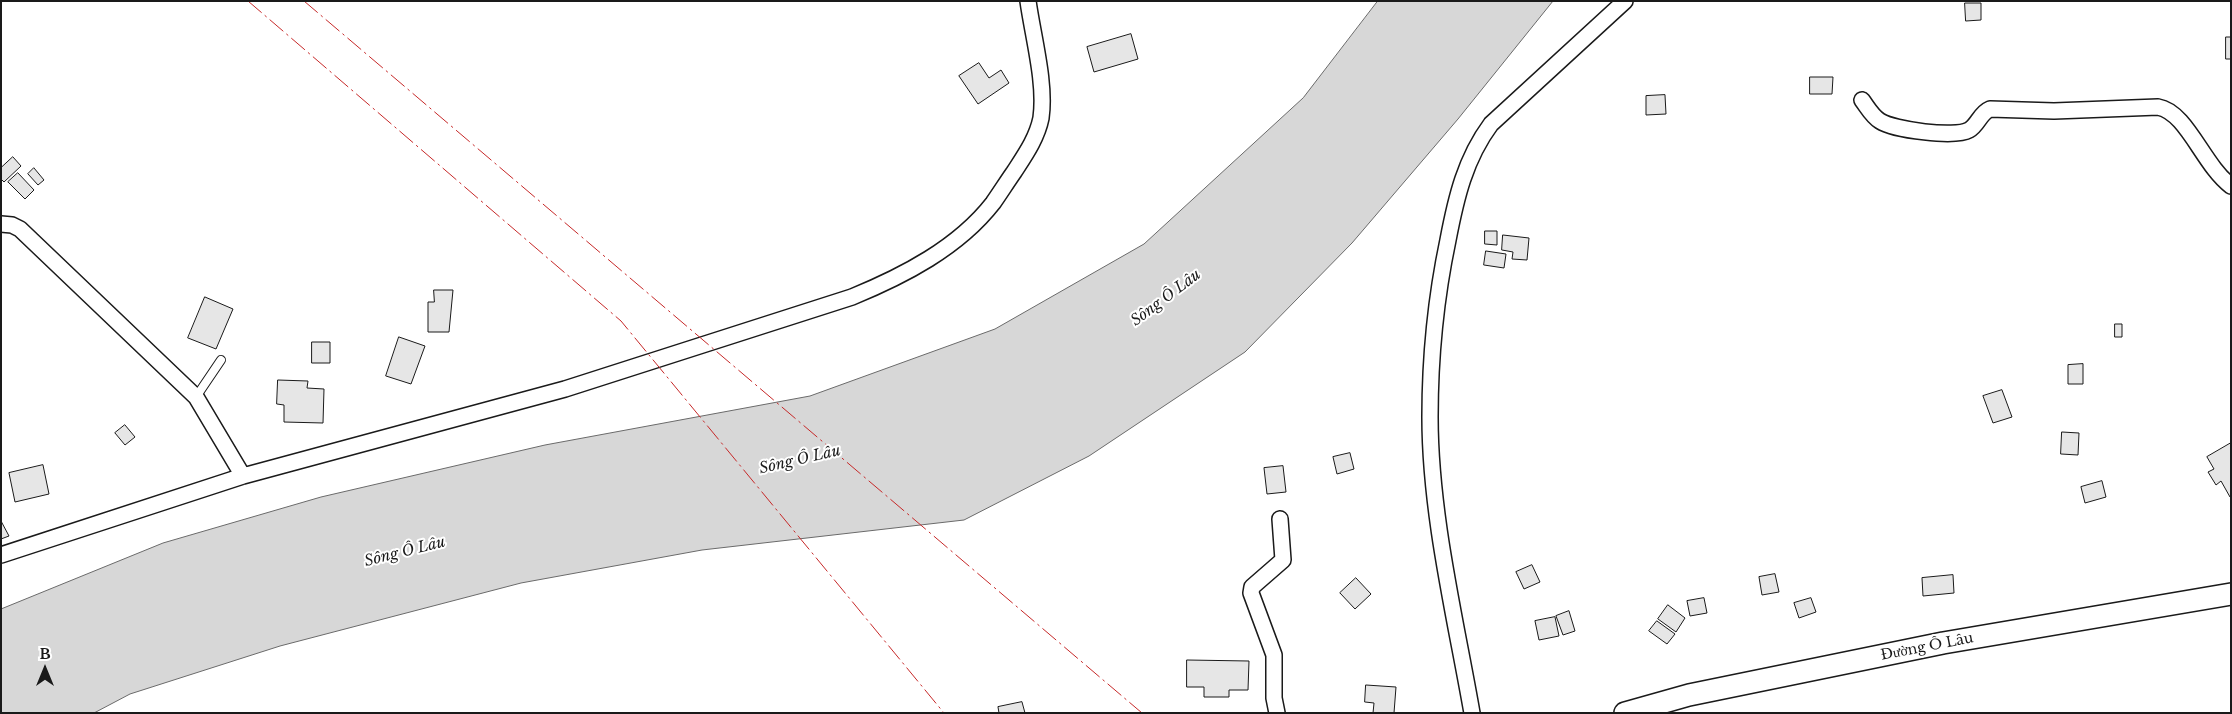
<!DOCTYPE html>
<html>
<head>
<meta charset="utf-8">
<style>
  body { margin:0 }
  #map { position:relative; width:2232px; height:714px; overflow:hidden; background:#fff; font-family:"Libre Baskerville",serif }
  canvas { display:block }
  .frame { position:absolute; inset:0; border:2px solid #1a1a1a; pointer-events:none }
  .north { position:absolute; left:20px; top:644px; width:50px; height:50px; -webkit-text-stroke:4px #fff; paint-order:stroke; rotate:0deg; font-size:14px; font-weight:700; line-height:20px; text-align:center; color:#1a1a1a }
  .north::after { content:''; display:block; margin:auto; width:18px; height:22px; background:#1a1a1a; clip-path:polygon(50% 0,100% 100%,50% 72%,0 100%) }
</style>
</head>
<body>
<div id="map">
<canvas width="2232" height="714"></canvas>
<div class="frame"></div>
<div class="north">B</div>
</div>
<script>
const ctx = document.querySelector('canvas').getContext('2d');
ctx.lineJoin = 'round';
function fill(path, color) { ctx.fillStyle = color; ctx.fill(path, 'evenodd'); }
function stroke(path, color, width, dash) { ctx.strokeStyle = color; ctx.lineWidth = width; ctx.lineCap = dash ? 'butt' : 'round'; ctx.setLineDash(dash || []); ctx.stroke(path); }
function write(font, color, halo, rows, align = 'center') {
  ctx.font = font + ' "Libre Baskerville",serif'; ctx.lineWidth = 4; ctx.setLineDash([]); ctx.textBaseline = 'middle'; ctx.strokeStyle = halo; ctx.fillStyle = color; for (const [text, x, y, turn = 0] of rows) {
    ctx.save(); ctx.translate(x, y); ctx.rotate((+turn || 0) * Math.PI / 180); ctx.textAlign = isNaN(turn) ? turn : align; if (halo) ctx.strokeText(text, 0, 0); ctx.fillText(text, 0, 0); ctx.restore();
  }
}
const water = new Path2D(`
  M1378 1H1553L1458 119 1352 243 1245 352 1089 456 964 520 702 550 521 583 280 646 130 694 94 713H1V609L163 543 321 497 545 445 810 396 995 329 1144 244 1303 98Z`);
const building = new Path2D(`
  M1965 3H1981V20L1966 21Z
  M1131 34 1138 59 1094 72 1087 47Z
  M2226 37H2231V59H2226Z
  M979 63 989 78 1001 70 1009 83 978 104 959 76Z
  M1810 77H1833L1832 94H1810Z
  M1665 95 1666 114 1646 115V96Z
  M13 157 21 166 4 182 1 179V168Z
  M34 168 44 180 38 185 28 174Z
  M18 173 34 190 25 199 8 182Z
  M1485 231H1497V245L1485 244Z
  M1503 235 1529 238 1527 260 1512 259 1513 252 1502 250Z
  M1486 251 1506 254 1504 268 1484 265Z
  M434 290H453L449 332H428V302H434Z
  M205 297 233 309 216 349 188 338Z
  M2115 324H2122V337H2115Z
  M399 337 425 346 411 384 386 376Z
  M312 342H330V363H312Z
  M2083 364V384H2068V365Z
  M278 380 308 381 307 388 324 389 323 423 284 422V405L277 404Z
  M2002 390 2012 417 1993 423 1983 396Z
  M125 425 135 437 125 445 115 433Z
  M2062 432 2079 433 2078 455 2061 454Z
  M2231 443V497H2230L2221 481 2216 485 2208 472 2214 469 2207 457Z
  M1350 453 1354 469 1337 474 1333 457Z
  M43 465 49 494 15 502 9 473Z
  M1283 466 1286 492 1267 494 1264 468Z
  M2102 481 2106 497 2085 503 2081 487Z
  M1 521 9 536 1 539Z
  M1532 565 1540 582 1524 589 1516 572Z
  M1775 574 1779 592 1762 595 1759 577Z
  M1953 575 1954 593 1923 596 1922 578Z
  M1356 578 1371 594 1355 609 1340 593Z
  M1704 598 1707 613 1690 616 1687 601Z
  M1811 598 1816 612 1799 618 1794 603Z
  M1668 605 1685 618 1676 632 1658 619Z
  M1569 611 1575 631 1563 635 1556 616Z
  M1555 617 1559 636 1539 640 1535 621Z
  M1657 621 1675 634 1667 644 1649 631Z
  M1187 660 1249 661 1248 690H1229V697H1204V687H1187Z
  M1366 685 1396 687 1394 713H1373L1374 703 1365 702Z
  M1022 702 1025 713H999L998 707Z`);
const lane = new Path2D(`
  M196 397 221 360`);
const street = new Path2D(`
  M1862 100C1868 108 1872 116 1880 121 1894 130 1955 138 1969 130 1978 125 1980 113 1990 109L2054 111 2158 107C2187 112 2203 165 2231 186
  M1 224 12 225 20 229 196 397 243 476
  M1 555 243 476 565 389 852 297C903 276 958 248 993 203 1000 193 1007 182 1014 172 1025 155 1037 138 1041 118 1046 83 1033 37 1028 1
  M1277 713 1274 698V655L1251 593 1252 587 1283 560 1280 519
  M1472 713C1455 616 1430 514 1430 417 1430 357 1436 297 1448 240 1456 198 1465 159 1491 124L1625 1`);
const secondary = new Path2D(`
  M1625 713 1689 695 1943 643 2231 594`);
const power = new Path2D(`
  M248 1 621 321 944 713
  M304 1 1142 713`);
const streetNames = [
  ["Đường Ô Lâu",1927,647,-11]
];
const waterNames = [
  ["Sông Ô Lâu",1166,298,-37],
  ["Sông Ô Lâu",800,460,-13],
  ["Sông Ô Lâu",405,552,-14]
];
fill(water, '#d7d7d7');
stroke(water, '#6a6a6a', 1);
fill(building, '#e6e6e6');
stroke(building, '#1a1a1a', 1);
stroke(lane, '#1a1a1a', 10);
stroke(street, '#1a1a1a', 18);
stroke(secondary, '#1a1a1a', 24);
stroke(lane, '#fff', 8);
stroke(street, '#fff', 15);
stroke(secondary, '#fff', 21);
stroke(power, '#c62828', 1, [18, 4, 2.5, 4]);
write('14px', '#1a1a1a', '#fff', streetNames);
write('italic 15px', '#1a1a1a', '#fff', waterNames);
</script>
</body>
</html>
